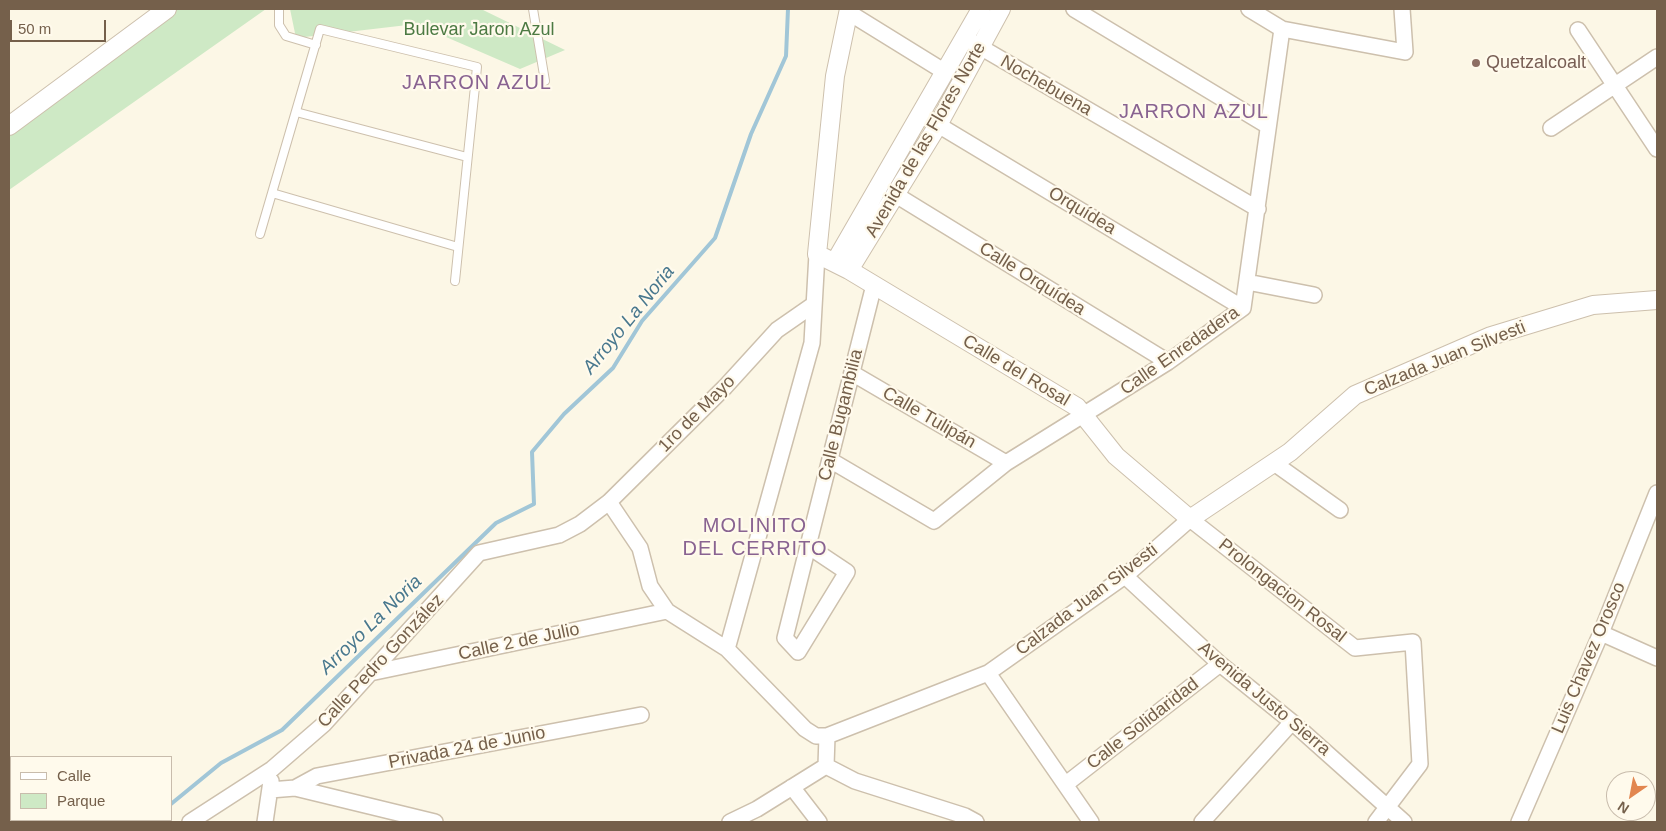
<!DOCTYPE html>
<html>
<head>
<meta charset="utf-8">
<style>
  body { margin:0 }
  #map { position:relative; width:1666px; height:831px; overflow:hidden; background:#fcf7e6; font-family:Helvetica,sans-serif }
  canvas { display:block }
  .frame { position:absolute; inset:0; border:10px solid #75604b; pointer-events:none }
  .legend { position:absolute; left:10px; top:756px; width:162px; height:65px; box-sizing:border-box; background:#fffaec; border:1px solid #c8bcac; margin:0; padding:6px 9px; list-style:none; font-size:15px; color:#75604b }
  .legend li { display:flex; align-items:center; gap:10px; height:25px }
  .legend b { width:25px; border:1px solid #c8bcac }
  .north { position:absolute; left:1606px; top:771px; width:50px; height:50px; box-sizing:border-box; background:#fffaec; border:1px solid #c8bcac; border-radius:50%; rotate:213deg; font-size:14px; font-weight:700; line-height:20px; text-align:center; color:#75604b }
  .north::after { content:''; display:block; margin:auto; width:18px; height:22px; background:#e2864f; clip-path:polygon(50% 0,100% 100%,50% 72%,0 100%) }
  .scale { position:absolute; left:10px; top:20px; width:96px; height:22px; box-sizing:border-box; border:2px solid #75604b; border-top:0; padding-left:6px; font-size:15px; line-height:18px; white-space:nowrap; color:#75604b; -webkit-text-stroke:4px #fffaec; paint-order:stroke }
</style>
</head>
<body>
<div id="map">
<canvas width="1666" height="831"></canvas>
<div class="frame"></div>
<ul class="legend">
<li><b style="height:6px;background:#fff"></b>Calle</li>
<li><b style="height:14px;background:#cee9c5"></b>Parque</li>
</ul>
<div class="north">N</div>
<div class="scale">50 m</div>
</div>
<script>
const ctx = document.querySelector('canvas').getContext('2d');
ctx.lineJoin = 'round';
function fill(path, color) { ctx.fillStyle = color; ctx.fill(path, 'evenodd'); }
function stroke(path, color, width, dash) { ctx.strokeStyle = color; ctx.lineWidth = width; ctx.lineCap = dash ? 'butt' : 'round'; ctx.setLineDash(dash || []); ctx.stroke(path); }
function write(font, color, halo, rows, align = 'center') {
  ctx.font = font + ' Helvetica,sans-serif'; ctx.lineWidth = 4.5; ctx.setLineDash([]); ctx.textBaseline = 'middle'; ctx.strokeStyle = halo; ctx.fillStyle = color; for (const [text, x, y, turn = 0] of rows) {
    ctx.save(); ctx.translate(x, y); ctx.rotate((+turn || 0) * Math.PI / 180); ctx.textAlign = isNaN(turn) ? turn : align; if (halo) ctx.strokeText(text, 0, 0); ctx.fillText(text, 0, 0); ctx.restore();
  }
}
const green = new Path2D(`
  M174 9H266L9 190V127Z
  M290 9H481L565 50 520 69 416 24 296 38Z`);
const stream = new Path2D(`
  M171 804 221 763 282 730 496 523 534 504 532 452 564 414 613 368 642 321 715 238 751 134 786 56 788 9
  M157 822 159 820`);
const service = new Path2D(`
  M279 9V25L286 36 316 45
  M533 9 545 81
  M296 112 467 157
  M272 193 458 247
  M260 234 320 29 477 67 455 281`);
const minor = new Path2D(`
  M1074 9 1268 126
  M1249 9 1282 29 1405 52 1402 9
  M848 12 945 72
  M1578 30 1657 149
  M970 41 1258 209
  M920 114 1243 308
  M1551 128 1657 57
  M896 195 1168 362
  M1247 282 1314 295
  M852 373 1006 463
  M830 460 934 521 1006 463 1168 362 1243 308 1282 29
  M1274 463 1340 510
  M609 502 640 548 650 586 667 611 727 649 805 729 816 736H827L988 673 1125 576 1190 519 1355 648 1413 642 1420 764 1376 822
  M808 546 874 285
  M808 546 847 572 798 652 785 638Z
  M1125 576 1220 664 1292 722 1404 822
  M1601 633 1657 658
  M727 649 812 343 817 254
  M370 673 667 611
  M988 673 1091 822
  M826 766 855 781 965 816 976 822
  M1066 784 1220 664
  M792 787 819 822
  M295 788 317 776 641 715
  M270 790 295 788 435 822
  M190 822 272 769 324 724 479 553 559 535 580 524 609 502 725 387 777 330 813 305
  M265 822 271 781
  M730 822 757 809 826 766 827 736
  M1202 822 1292 722
  M1519 822 1601 633 1657 493`);
const tertiary = new Path2D(`
  M849 9 835 76 817 254 849 270 1077 407 1116 456 1190 519 1290 452 1355 395 1491 336 1593 305 1657 300
  M9 126 167 9
  M835 262 981 9
  M849 270 938 125 1001 9`);
const markers = [
  [1476,63,5,"#8d6e63"]
];
const parkNames = [
  ["Bulevar Jaron Azul",479,30]
];
const educationNames = [
  ["Quetzalcoalt",1486,63]
];
const streetNames = [
  ["Nochebuena",1046,86,30],
  ["Avenida de las Flores Norte",926,140,-60],
  ["Orquídea",1082,211,31],
  ["Calle Orquídea",1032,279,32],
  ["Calle Enredadera",1180,351,-35],
  ["Calzada Juan Silvesti",1445,359,-22],
  ["Calle del Rosal",1016,371,31],
  ["1ro de Mayo",697,414,-45],
  ["Calle Bugambilia",841,415,-76],
  ["Calle Tulipán",929,418,30],
  ["Prolongacion Rosal",1282,591,38],
  ["Calzada Juan Silvesti",1087,600,-37],
  ["Calle 2 de Julio",519,642,-12],
  ["Luis Chavez Orosco",1589,658,-67],
  ["Calle Pedro González",381,661,-47],
  ["Avenida Justo Sierra",1264,699,40],
  ["Calle Solidaridad",1143,724,-38],
  ["Privada 24 de Junio",467,748,-11]
];
const waterNames = [
  ["Arroyo La Noria",629,320,-51],
  ["Arroyo La Noria",371,625,-44]
];
const quarterNames = [
  ["JARRON AZUL",477,83],
  ["JARRON AZUL",1194,112],
  ["MOLINITO",755,526],
  ["DEL CERRITO",755,549]
];
fill(green, '#cee9c5');
stroke(stream, '#a1c6d7', 4);
stroke(service, '#cdc0ad', 10);
stroke(minor, '#cdc0ad', 18);
stroke(tertiary, '#cdc0ad', 20);
stroke(service, '#fff', 8);
stroke(minor, '#fff', 15);
stroke(tertiary, '#fff', 18);
for (const [x, y, r, color] of markers) { const dot = new Path2D(); dot.arc(x, y, r, 0, 2 * Math.PI); ctx.fillStyle = color; ctx.fill(dot); stroke(dot, '#fffaec', 2); }
write('18px', '#4c7a43', '#fffaec', parkNames);
write('18px', '#785e54', '#fffaec', educationNames, 'left');
write('18px', '#75604b', '#fffaec', streetNames);
write('italic 19px', '#49788e', '#fffaec', waterNames);
ctx.letterSpacing = '1px';
write('20px', '#896391', '#fffaec', quarterNames);
ctx.letterSpacing = '0px';
</script>
</body>
</html>
